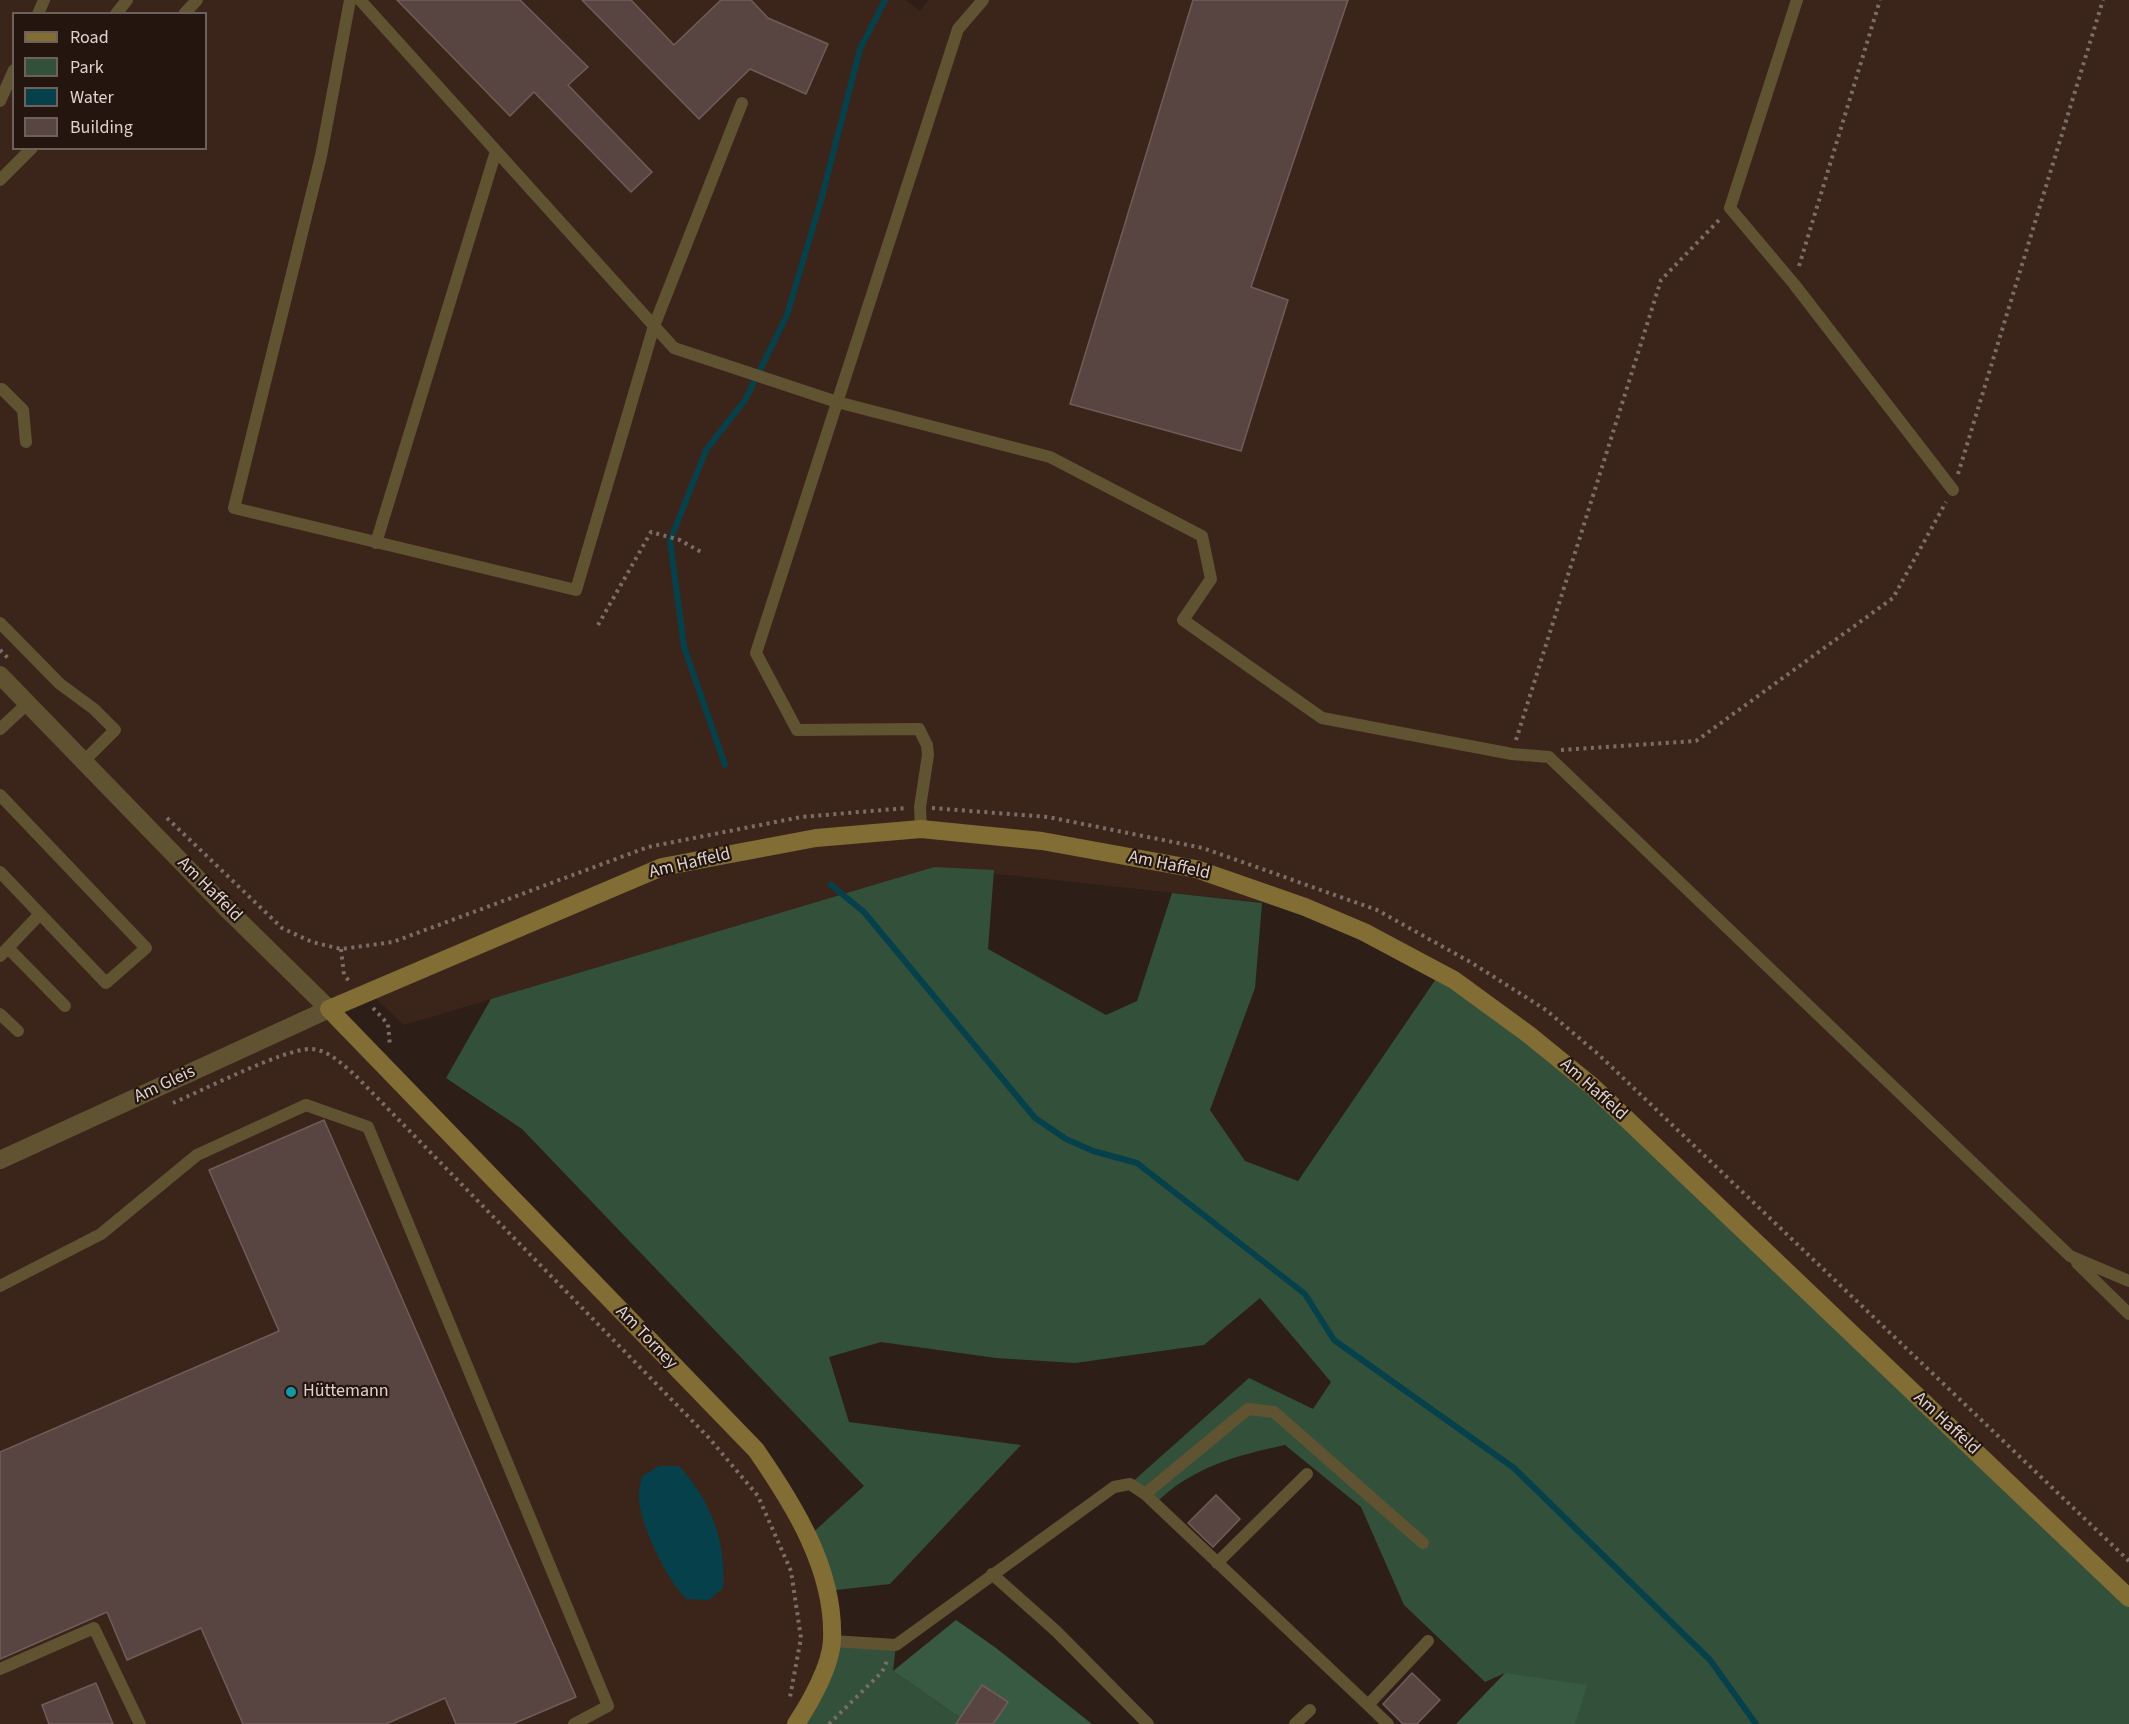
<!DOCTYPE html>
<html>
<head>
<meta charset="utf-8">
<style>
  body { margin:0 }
  #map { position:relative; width:2129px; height:1724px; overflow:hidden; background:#2e1e18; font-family:"Source Sans 3",sans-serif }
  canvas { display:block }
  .legend { position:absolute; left:12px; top:12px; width:195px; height:138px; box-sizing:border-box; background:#24150f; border:2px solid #6e615b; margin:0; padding:8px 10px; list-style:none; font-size:18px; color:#ded3ce }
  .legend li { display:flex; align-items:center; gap:12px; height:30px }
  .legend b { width:30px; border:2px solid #6e615b }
</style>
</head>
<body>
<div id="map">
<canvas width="2129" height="1724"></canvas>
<ul class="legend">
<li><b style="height:8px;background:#826d35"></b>Road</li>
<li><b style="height:16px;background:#33503b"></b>Park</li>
<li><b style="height:16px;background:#06404a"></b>Water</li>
<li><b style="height:16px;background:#584441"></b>Building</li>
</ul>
</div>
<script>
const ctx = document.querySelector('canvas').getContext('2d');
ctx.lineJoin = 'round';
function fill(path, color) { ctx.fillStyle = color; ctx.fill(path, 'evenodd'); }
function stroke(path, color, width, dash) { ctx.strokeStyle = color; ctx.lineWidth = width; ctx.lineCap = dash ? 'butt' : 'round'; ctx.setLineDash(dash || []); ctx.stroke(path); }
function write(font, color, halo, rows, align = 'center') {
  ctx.font = font + ' "Source Sans 3",sans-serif'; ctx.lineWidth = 4.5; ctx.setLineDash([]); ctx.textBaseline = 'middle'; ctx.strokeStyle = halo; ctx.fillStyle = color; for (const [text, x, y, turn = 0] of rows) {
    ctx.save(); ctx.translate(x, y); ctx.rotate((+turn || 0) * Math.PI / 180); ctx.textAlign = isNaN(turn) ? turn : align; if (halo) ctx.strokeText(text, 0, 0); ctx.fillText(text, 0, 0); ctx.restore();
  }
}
const built = new Path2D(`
  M0 0H906L920 11 928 0H2129V1598L1454 980 1305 907 934 867 404 1025 369 992 329 1009 756 1450 808 1537 832 1641 796 1724H0ZM14 14H206V148H14Z`);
const green = new Path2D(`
  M934 867 994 870 988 949 1106 1015 1137 1001 1172 893 1262 903 1255 988 1210 1110 1245 1161 1298 1181 1440 973 1528 1034 2129 1598V1724H1567L1505 1673 1485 1682 1404 1605 1361 1507 1285 1445C1237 1455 1190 1468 1155 1504L1130 1484 1249 1378 1313 1409 1331 1382 1260 1298 1204 1345 1075 1363 996 1358 881 1342 829 1357 849 1422 1021 1445 890 1584 827 1591 808 1537 864 1486 522 1129 446 1078 491 999Z
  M832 1641 896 1645 893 1671 969 1724H796Z`);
const forest = new Path2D(`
  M956 1620 996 1648 1092 1724H969L893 1671Z
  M1505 1673 1587 1685 1575 1724H1456Z`);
const water = new Path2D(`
  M659 1466H679C710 1499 727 1543 723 1588L709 1600 687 1599C668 1583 641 1526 639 1500 638 1492 641 1484 642 1476Z`);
const stream = new Path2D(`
  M725 765 684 647 670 541 706 450 745 400 787 315 821 200 860 49 885 0
  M831 885 864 912 1035 1118 1066 1139 1093 1151 1137 1163 1305 1294 1334 1340 1514 1468 1710 1660 1756 1724`);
const building = new Path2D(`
  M397 0H520L588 67 568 85 652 172 631 192 534 92 510 116Z
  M582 0H631L674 45 721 0H751L768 18 828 44 806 94 750 69 699 119Z
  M1193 0H1348L1251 287 1288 300 1241 451 1070 404Z
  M324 1120 576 1697 513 1724H456L445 1698 386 1724H243L201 1628 127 1660 107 1612 0 1659V1452L279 1331 209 1170Z
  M1216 1495 1240 1519 1213 1547 1188 1523Z
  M1412 1673 1440 1700 1417 1724H1403L1383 1704Z
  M96 1683 113 1724H49L42 1705Z
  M982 1685 1008 1702 993 1724H956Z`);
const path = new Path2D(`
  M1799 266 1880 0
  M1958 474 2103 0
  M598 625 651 532 680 540 701 552
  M0 650 8 658
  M1516 740 1661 280 1721 218
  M1561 750 1696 741 1893 598 1946 502
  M932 808 1048 817 1203 848 1377 910 1472 963 1546 1010 1598 1054 2129 1561
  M167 818 282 928 312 942 341 949 393 942 648 847 801 817 907 808
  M341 949 344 975 350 982
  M373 1008 388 1024 390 1046
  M173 1103C201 1091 284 1049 310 1049 328 1049 343 1065 356 1076L709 1438 758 1496 791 1571 801 1638 790 1697
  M829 1724 882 1672 888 1659`);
const lane = new Path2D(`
  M350 0 321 156 234 508 576 590 654 326 742 103
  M360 0 674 348 837 402 1050 457 1202 536 1211 579 1183 620 1322 718 1512 754 1549 757 2070 1256 2129 1281
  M1797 0 1730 208 1794 284 1953 490
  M38 14 44 0
  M116 14 127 0
  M184 14 197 0
  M0 101 14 70
  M0 180 32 148
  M2 389 23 410 26 442
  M376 543 496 151
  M0 623 60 684 94 709 115 730 84 761
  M0 729 28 703
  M0 795 146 948 106 983 0 872
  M921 829 920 807 928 755 927 745 919 729 797 730 756 653 958 29 983 0
  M8 948 65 1006
  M0 956 40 914
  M0 1014 18 1031
  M2077 1263 2129 1314
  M0 1286 101 1234 197 1155 306 1105 368 1127 608 1706 574 1724
  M1145 1494 1368 1705
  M1217 1563 1307 1474
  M992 1574 1056 1631 1148 1724
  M832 1641 896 1645 1114 1487 1130 1484 1145 1494 1248 1409 1274 1412 1423 1543
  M0 1669 94 1628 140 1724
  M1295 1724 1310 1710
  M1388 1724 1368 1705 1428 1641`);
const street = new Path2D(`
  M0 675 225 907 329 1009 0 1160`);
const secondary = new Path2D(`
  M796 1724C810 1703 831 1666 832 1640 835 1570 794 1505 756 1450L329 1009 662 867 816 838 921 829 1042 841 1196 869 1305 907 1364 932 1454 980 1528 1034 1592 1086 2129 1598`);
const markers = [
  [291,1392,6,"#0f9aa8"]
];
const streetNames = [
  ["Am Haffeld",690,864,-13],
  ["Am Haffeld",1169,866,12],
  ["Am Haffeld",209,890,45],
  ["Am Gleis",165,1085,-25],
  ["Am Haffeld",1593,1090,42],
  ["Am Torney",646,1338,46],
  ["Am Haffeld",1946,1424,43]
];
const poiNames = [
  ["Hüttemann",303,1392]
];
fill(built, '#3b251b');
fill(green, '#33503b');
fill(forest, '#385a42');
fill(water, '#06404a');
stroke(stream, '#06404a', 6);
fill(building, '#584441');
stroke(building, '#705c59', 1.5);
stroke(path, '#7b6d68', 4, [3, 4.5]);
stroke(lane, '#605331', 12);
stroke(street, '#605331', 18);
stroke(secondary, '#826d35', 18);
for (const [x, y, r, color] of markers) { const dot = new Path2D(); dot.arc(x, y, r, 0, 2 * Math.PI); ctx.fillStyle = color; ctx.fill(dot); stroke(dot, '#24150f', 2); }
write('18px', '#ded3ce', '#24150f', streetNames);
write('18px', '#ded3ce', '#24150f', poiNames, 'left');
</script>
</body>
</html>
